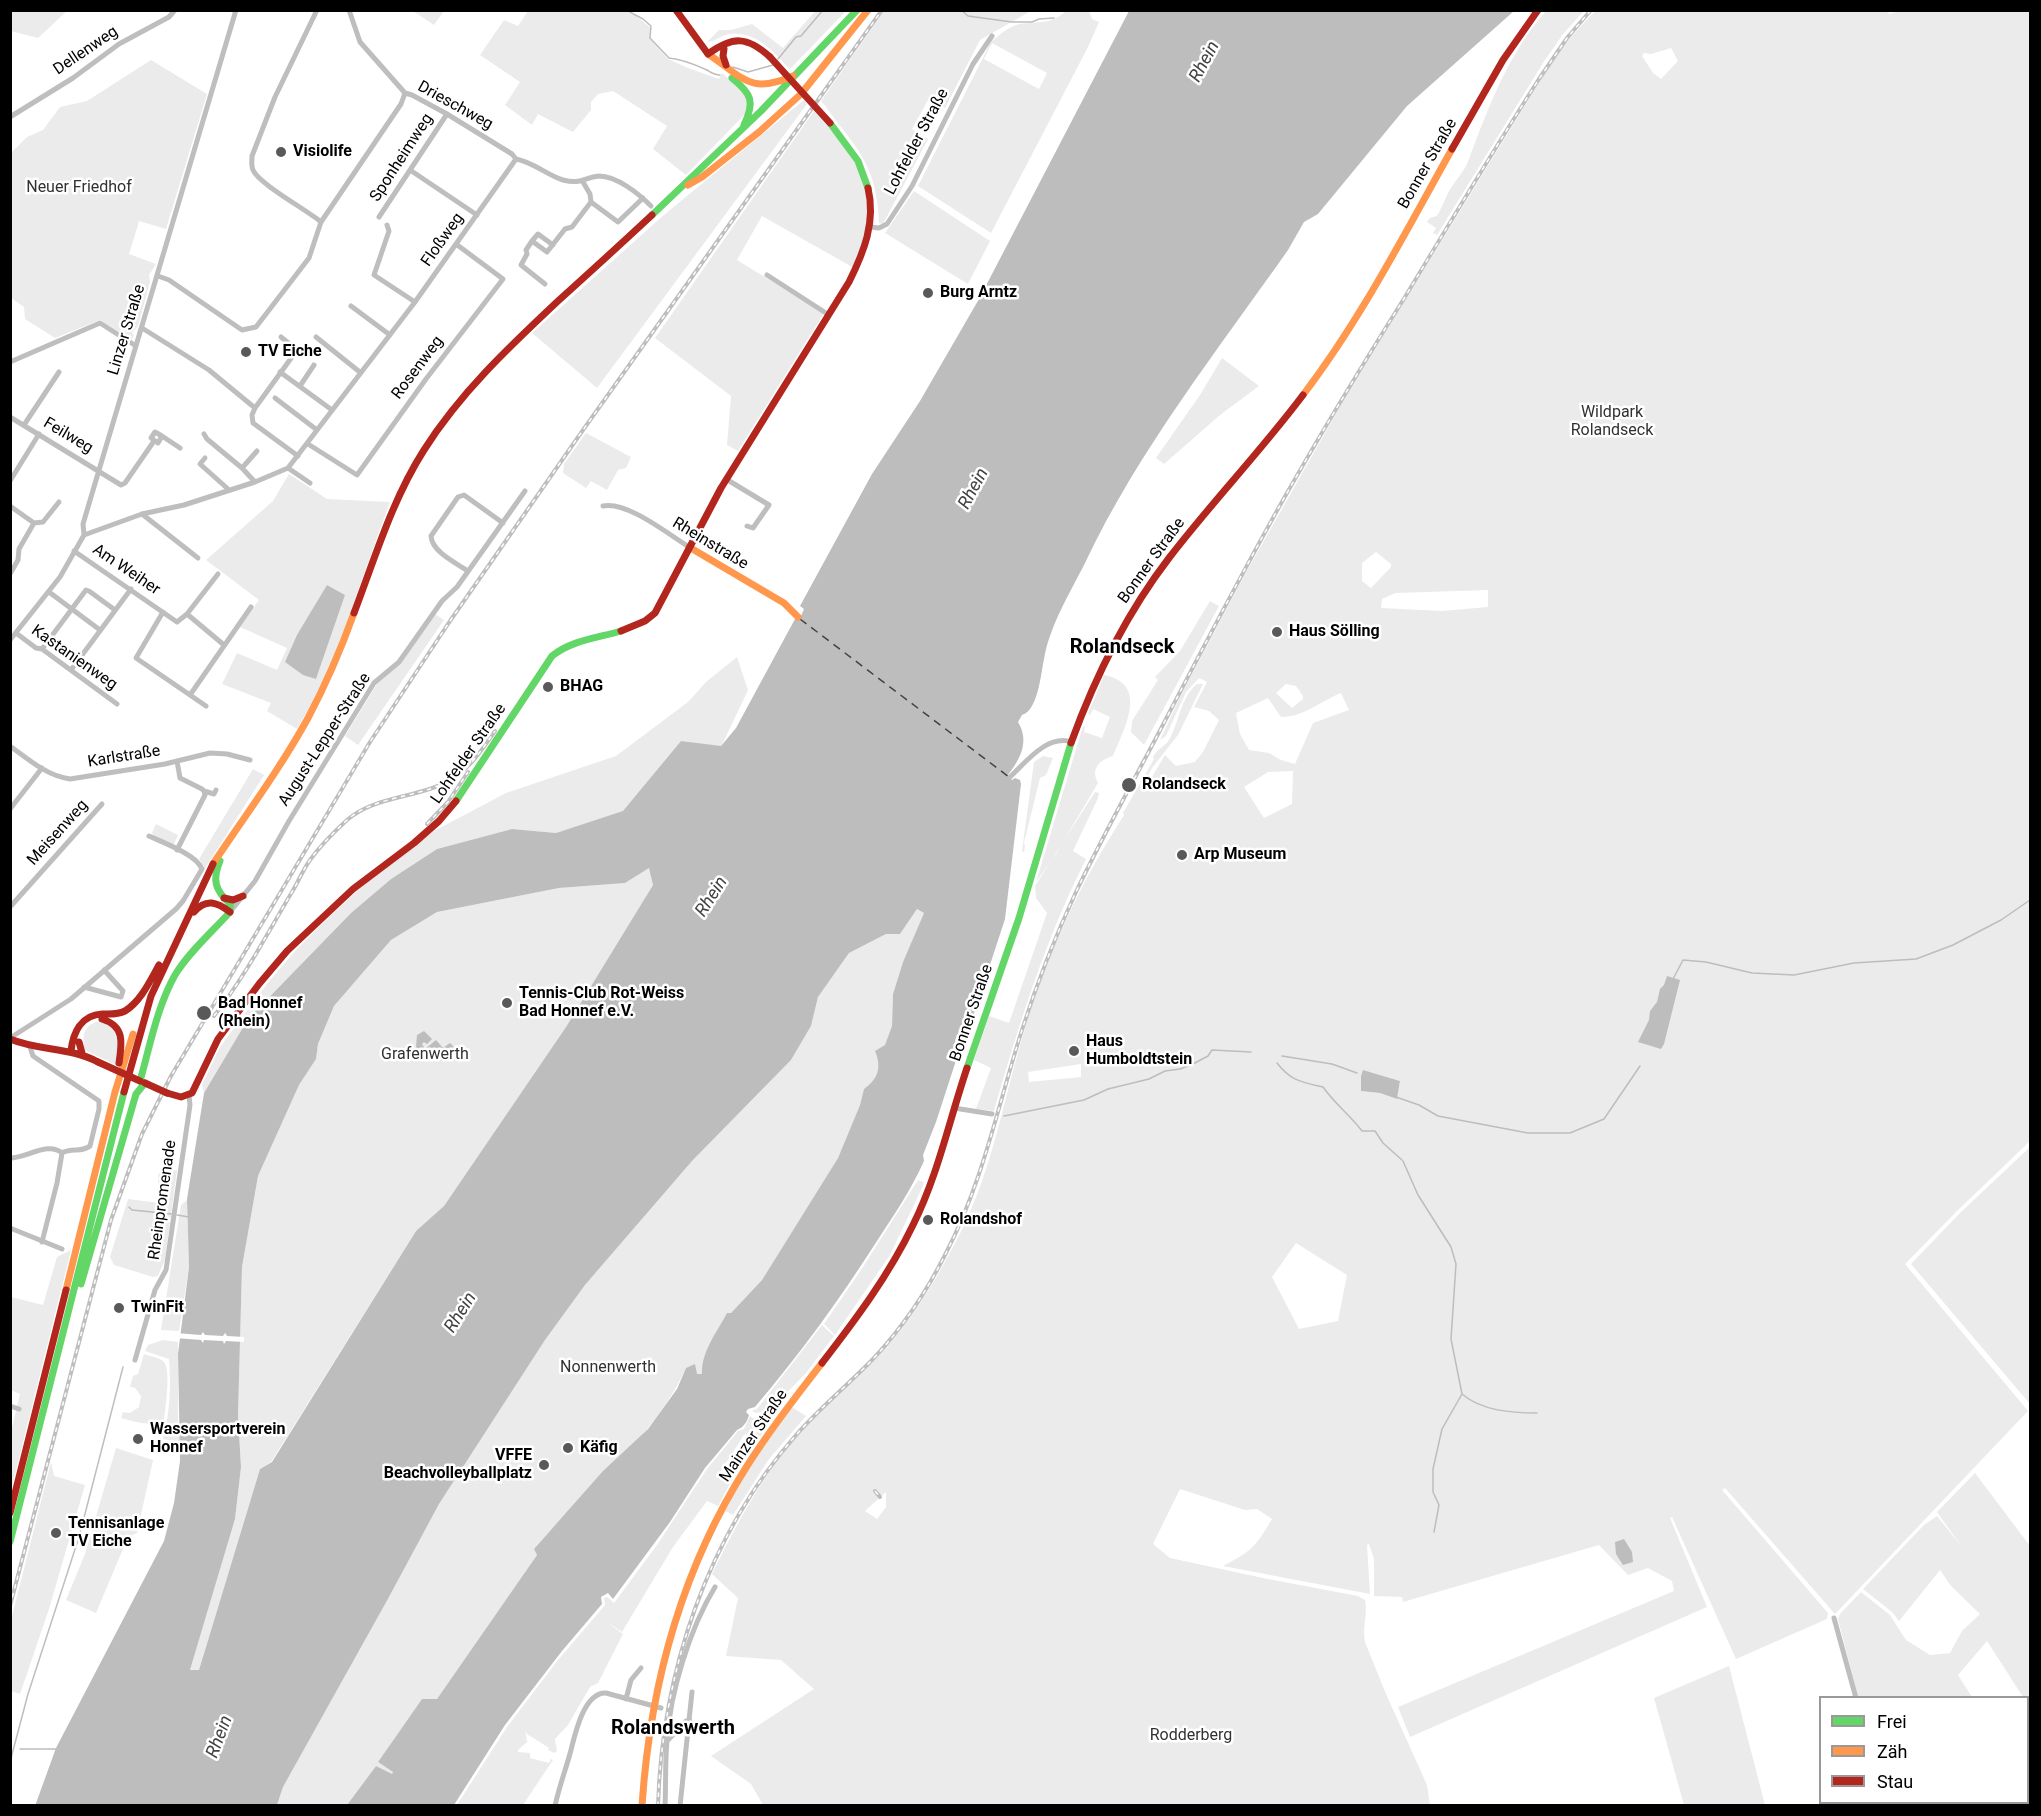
<!DOCTYPE html>
<html>
<head>
<meta charset="utf-8">
<style>
  body { margin:0 }
  #map { position:relative; width:2041px; height:1816px; overflow:hidden; background:#fff; font-family:Roboto,sans-serif }
  canvas { display:block }
  .frame { position:absolute; inset:0; border:12px solid #000; pointer-events:none }
  .legend { position:absolute; left:1819px; top:1696px; width:210px; height:108px; box-sizing:border-box; background:#fff; border:2px solid #999; margin:0; padding:8px 10px; list-style:none; font-size:18px; color:#000 }
  .legend li { display:flex; align-items:center; gap:12px; height:30px }
  .legend b { width:30px; border:2px solid #999 }
</style>
</head>
<body>
<div id="map">
<canvas width="2041" height="1816"></canvas>
<div class="frame"></div>
<ul class="legend">
<li><b style="height:8px;background:#63d668"></b>Frei</li>
<li><b style="height:8px;background:#ff974d"></b>Zäh</li>
<li><b style="height:8px;background:#b3261e"></b>Stau</li>
</ul>
</div>
<script>
const ctx = document.querySelector('canvas').getContext('2d');
ctx.lineJoin = 'round';
function fill(path, color) { ctx.fillStyle = color; ctx.fill(path, 'evenodd'); }
function stroke(path, color, width, dash) { ctx.strokeStyle = color; ctx.lineWidth = width; ctx.lineCap = dash ? 'butt' : 'round'; ctx.setLineDash(dash || []); ctx.stroke(path); }
function write(font, color, halo, rows, align = 'center') {
  ctx.font = font + ' Roboto,sans-serif'; ctx.lineWidth = 5; ctx.setLineDash([]); ctx.textBaseline = 'middle'; ctx.strokeStyle = halo; ctx.fillStyle = color; for (const [text, x, y, turn = 0] of rows) {
    ctx.save(); ctx.translate(x, y); ctx.rotate((+turn || 0) * Math.PI / 180); ctx.textAlign = isNaN(turn) ? turn : align; if (halo) ctx.strokeText(text, 0, 0); ctx.fillText(text, 0, 0); ctx.restore();
  }
}
const green = new Path2D(`
  M816 10 846 11 790 69C772 51 757 31 729 34 721 35 715 42 707 42L719 30H731L752 24 783 48Z
  M1888 10 1889 14 1903 10 2030 11V1141L1957 1211 1905 1264 2028 1411 1835 1614 1725 1488 1722 1490 1828 1613 1827 1619 1736 1659 1672 1517 1670 1518 1707 1607 1410 1737 1398 1707 1674 1591 1672 1581 1648 1568 1628 1575 1599 1545 1403 1602 1402 1597 1374 1596V1559L1369 1544 1367 1545 1370 1594 1223 1566C1252 1551 1256 1546 1272 1519L1257 1509 1245 1510 1180 1489 1153 1544 1170 1558 1268 1579 1358 1596 1365 1600C1368 1614 1362 1627 1365 1642L1386 1694 1427 1785 1430 1805H763L751 1784 711 1756 814 1689 781 1660 726 1656 738 1598 712 1574C737 1523 763 1474 801 1432 824 1406 852 1384 876 1359 901 1333 922 1302 940 1271 949 1254 959 1237 967 1219 994 1160 1005 1094 1024 1032 1046 955 1081 882 1124 815L1123 813 1154 759 1153 757C1157 749 1164 747 1169 740 1179 723 1181 696 1197 684H1203L1178 735 1152 768 1143 786 1146 787 1165 755 1176 766 1195 762 1203 752 1219 720 1209 711 1194 707 1207 682 1199 678 1186 692 1166 736 1160 740 1181 695 1244 576 1342 403 1548 68 1569 39 1595 11ZM1671 48 1678 61 1661 79 1653 73 1642 56 1644 53 1651 54ZM1376 552 1391 564V567L1371 588 1362 581V563ZM1488 590V607L1442 611 1381 608 1382 599 1395 593ZM1286 684 1296 686 1303 696V699L1292 708 1276 693ZM1341 693 1349 710 1313 723 1295 764 1281 760 1269 753 1249 750 1240 734 1236 713 1268 698 1281 717C1304 717 1321 701 1341 693ZM1293 771 1292 804 1264 818 1244 787 1268 772ZM1081 1064V1077L1029 1082 1028 1072ZM1363 1070 1400 1081 1397 1099 1380 1093 1361 1091ZM1296 1243 1347 1275 1338 1321 1299 1329 1272 1277ZM886 1492V1507L877 1519 865 1511Z
  M10 11 11 10 67 11 38 38 11 31Z
  M413 11H444L434 25Z
  M528 11H625L636 16 651 28 650 39 668 59 688 68 719 79 722 73 742 91 749 102 747 112 686 175 653 149 667 126 613 91 598 94 591 102V110L573 132 538 114 532 125 505 105 520 82 480 55 504 20 518 26Z
  M884 11H1031L980 40 945 108 928 100 912 129 928 139 883 224 879 223C877 177 866 158 837 122 831 114 827 108 821 101Z
  M1066 11H1089L1092 19 1099 22 1088 47 991 233 918 186 991 42C999 35 1009 26 1020 24 1040 21 1050 25 1066 11ZM992 43 1047 73 1039 89 984 59Z
  M1546 11H1584L1563 34 1543 63 1437 235 1433 233 1436 228 1427 222 1430 218 1437 216C1441 209 1444 202 1447 195 1453 182 1465 172 1469 159 1489 106 1508 54 1546 11Z
  M151 60 207 94 166 229 139 221 138 225 129 254 156 264 149 275 150 282 138 326 132 333 134 335 132 340 100 320 55 338 25 319 24 307 11 298 10 154 27 137 43 130 60 107 87 101Z
  M804 100 807 104 597 388 532 333 665 214Z
  M814 111C823 121 833 131 842 142 870 176 876 229 854 268L762 216 737 260 824 313 738 451 727 445 731 396 655 338Z
  M914 191 990 241 968 284 885 233Z
  M1222 358 1259 386 1220 415 1164 464 1156 458 1200 395Z
  M586 433 631 457 626 468 618 470 607 490 591 481 586 488 563 473 564 464Z
  M289 474 327 499 390 502C361 578 339 659 297 729L267 711 271 703 222 684 237 653 277 670 287 648 240 627 259 600 206 560 273 501ZM327 585 345 595 316 679Z
  M1210 601 1219 606 1144 745 1131 732 1132 721 1158 680 1155 677 1180 651Z
  M435 614 444 620 358 745 345 736 377 684 400 664Z
  M737 657 748 690 721 747 681 741 624 811 556 833 512 829 437 849 391 879 351 913 248 1019 204 1093 202 1085 220 1047 270 980 296 950 325 921 356 892 384 869 434 831 506 793 616 756 688 702 706 682Z
  M1104 675C1150 684 1124 729 1113 756 1100 760 1090 768 1098 783L1056 854 1036 882 1083 726 1085 727 1084 732 1102 738 1110 717 1093 709 1090 715 1088 714Z
  M1043 756 1053 758 1046 775 1040 778 1024 843 1025 846 1024 852 1022 851 1034 762Z
  M253 769 264 775 204 870V866L199 859Z
  M1095 792 1099 793 1098 798 1073 851 1086 859C1045 940 1019 1024 994 1111L976 1109 991 1068 974 1060 989 1016 1009 1023 1047 913 1036 898 1035 886Z
  M156 824 178 835 173 846 154 837 152 833Z
  M650 867 653 885 566 1027 444 1206 416 1231 271 1462 260 1469 199 1670H190L235 1519 241 1467 238 1416 242 1267 258 1176 299 1085 316 1059 318 1044 334 1006 391 940 437 912 559 888 625 883Z
  M917 909 924 913 903 962 893 994 892 1026 875 1081 864 1089 860 1105 838 1158 762 1280 731 1313H727L709 1346 702 1374 697 1375 686 1368C653 1440 585 1489 534 1549L537 1555 437 1699H422L378 1762 393 1772 392 1775 376 1766 347 1805 277 1806 283 1787 389 1597 439 1504 545 1340 585 1285 692 1161 791 1060 811 1026 818 997 849 953 886 934H900Z
  M101 1021C122 1029 117 1047 116 1065L85 1050C81 1035 85 1023 101 1021Z
  M2030 1147V1404L1911 1264 1960 1213Z
  M177 1170 165 1259 158 1276 153 1277 114 1265 110 1257 128 1199 159 1203 158 1174Z
  M918 1180 924 1182 922 1188 890 1255 835 1335 824 1324 863 1267Z
  M187 1200 189 1267 179 1331 161 1330 181 1205Z
  M71 1250 11 1490V1432L20 1394 11 1390V1297L43 1305 57 1257Z
  M822 1325 834 1336 806 1373 770 1410 756 1413 752 1411 757 1409Z
  M163 1340 178 1342V1427L181 1442 163 1439C170 1413 171 1386 169 1359L145 1351 148 1345Z
  M144 1354C149 1356 158 1357 163 1361 172 1368 165 1408 164 1420 150 1427 136 1422 121 1418L123 1412 130 1413 139 1407 141 1396 135 1388 130 1387 133 1376 138 1374Z
  M792 1407 806 1416 769 1459 733 1515 725 1511 744 1475Z
  M750 1416 759 1422 752 1432 744 1435 720 1472 727 1476 765 1420 769 1423 737 1471 718 1506 707 1501 673 1547 622 1632 604 1620 623 1634 598 1683 590 1687 568 1725 555 1739 557 1751 554 1753 548 1750 549 1748 527 1734 525 1730 527 1740 522 1738 528 1741 518 1750V1752L530 1753V1758L549 1763 551 1759 553 1760 523 1805H457L507 1727 558 1660 605 1605 604 1598 607 1597 614 1603 657 1545 707 1469 738 1431 744 1429Z
  M116 1448 153 1460 137 1533 128 1537 96 1613 66 1600 85 1554Z
  M51 1462 54 1476 85 1485 49 1609 20 1694 11 1691V1620Z
  M1975 1473 2030 1546V1703L2028 1705V1698L2023 1697 1987 1641 1958 1675 1972 1697H1858L1838 1619 1840 1614 1861 1592 1890 1615 1906 1640 1930 1655 1950 1653 1962 1631 1980 1614 1951 1586 1940 1570 1899 1621 1892 1612 1863 1589 1924 1525 1937 1516 1961 1546 1937 1512Z
  M1729 1666 1765 1805H1684L1654 1698Z
  M1876 1802H1952L1953 1805 1876 1806Z`);
const water = new Path2D(`
  M1129 11H1514L1407 106 1318 214 1304 222 1288 250C1217 351 1138 451 1085 563 1070 593 1050 625 1044 659 1041 673 1038 711 1022 715L1018 722C1030 742 1020 759 1008 775L1012 780 1015 778 1020 780 1021 784 1005 919 969 1029 963 1039 936 1122 923 1155 924 1161C911 1190 894 1215 877 1241 840 1299 800 1354 755 1407L748 1409 746 1412 749 1415C747 1422 744 1427 737 1430L705 1468 670 1522 613 1599 608 1593 601 1597 602 1604 562 1651 505 1725 454 1805H347L376 1766 392 1774 393 1772 378 1762 422 1699H437L537 1555 534 1549 603 1471 648 1429 677 1389 686 1368 695 1364 697 1374H702C701 1352 717 1332 727 1313H731L762 1280 838 1158 860 1105 864 1089C878 1079 882 1068 875 1051L885 1045 892 1026 893 994 903 962 924 913 917 909 900 934H886L849 953 818 997 811 1026 791 1060 692 1161 585 1285 545 1340 439 1504 389 1597 283 1787 277 1805 35 1806 56 1748 164 1541 174 1503 180 1461 178 1354 189 1267 187 1199 204 1093 248 1019 351 913 391 879 437 849 512 829 556 833 623 811 681 741 721 746 736 728 795 619 801 616 804 609 800 606 872 474 920 401 979 299ZM649 868 653 885 566 1027 444 1206 416 1231 272 1462 260 1469 199 1670H190L235 1519 241 1467 238 1416 242 1267 258 1176 299 1085 316 1059 318 1044 334 1006 391 940 437 912 559 888 625 883Z
  M327 585 345 595 316 679 303 675 285 662 297 635Z
  M1667 976 1680 980 1664 1044 1661 1049 1638 1042 1649 1020 1650 1011 1657 1002 1660 989 1664 985Z
  M424 1031 432 1039 427 1044 424 1042 422 1044 425 1049 436 1040 443 1048 450 1043 455 1048 442 1061 430 1050 431 1054 425 1061 415 1053 413 1055 414 1057 410 1059 406 1056 416 1047 417 1035Z
  M1363 1070 1400 1081 1397 1099 1380 1093 1361 1091V1076Z
  M1624 1539 1632 1552 1633 1562 1623 1565 1616 1554 1615 1542Z`);
const pier = new Path2D(`
  M203 1332 205 1335 223 1336 225 1333 227 1336 244 1337V1342L226 1341 224 1344 223 1341 204 1340 203 1343 201 1340 175 1338 176 1333 201 1335Z`);
const stream = new Path2D(`
  M626 10 643 19 651 26 650 38 669 58C681 59 696 65 707 70 712 73 714 75 720 75
  M961 10 968 16 1012 22H1032L1039 19 1054 18
  M778 59 796 37 801 36 823 10
  M733 67 748 72 773 65
  M1673 979 1683 960 1706 962 1752 973 1794 975 1854 963 1916 959 1953 945 2001 920 2030 900
  M1282 1056 1332 1064 1357 1073
  M1277 1063C1291 1081 1301 1082 1323 1087 1334 1103 1350 1115 1362 1131H1375L1383 1143 1402 1160
  M1396 1097 1419 1105 1438 1116 1528 1133H1570L1604 1119 1640 1066
  M1004 1116 1084 1100 1108 1089 1149 1079 1165 1071 1180 1069 1193 1064 1208 1056 1212 1050 1251 1052
  M1403 1161 1418 1195 1451 1247 1456 1264 1451 1339 1462 1394 1442 1429 1433 1469V1492L1439 1505 1434 1532
  M129 1207 132 1210 172 1214
  M177 1215 189 1217
  M1462 1394C1482 1411 1512 1413 1537 1413
  M20 1749H58`);
const ferry = new Path2D(`
  M800 619 1009 777`);
const street = new Path2D(`
  M317 10 275 97 252 156C252 160 251 166 253 170 259 184 307 210 321 222
  M349 10 360 42 405 93 412 95 447 114 512 154 516 159C533 162 547 175 563 180 582 185 584 177 599 176 617 176 639 194 651 206
  M10 117 73 78 119 44 169 17 175 10
  M410 170 477 215
  M583 182 590 194 591 202 618 222 643 198
  M379 217 447 114
  M387 225 389 231 374 275 415 302
  M870 227 879 228 887 224 912 186 973 64 992 36
  M532 241 538 234 553 245
  M767 275 829 315
  M158 276 169 280 242 330 256 327 309 258 321 222 401 104 405 93
  M545 284 521 265 527 254 526 250 532 241 547 252 565 229 572 227 591 202
  M351 306 390 335
  M142 328 209 370 255 408
  M281 337 297 350 255 408 252 415 253 423 298 456
  M316 337 361 373
  M10 362 100 323 136 346
  M280 372 332 410
  M300 386 314 365
  M275 398 317 430
  M10 417 121 485 125 483 154 441
  M24 425 59 372
  M155 432 162 436 158 443 151 438Z
  M204 434 207 439 242 468 255 482
  M162 436 180 448
  M308 444 357 475 426 379 503 279 456 244
  M205 458 200 464 228 489
  M242 468 257 451
  M288 468 310 483
  M726 479 769 505 753 528 747 526
  M10 481 39 434
  M10 506 34 523 19 549 18 560 10 574
  M603 506C627 501 668 534 689 547
  M142 514 198 558
  M34 523 43 522 59 502
  M84 535 142 514 184 505 255 482 288 468 415 302 516 159
  M74 551 177 622 187 614 218 574
  M468 571C456 563 432 552 431 536L458 497 464 495 503 523
  M49 592 100 630
  M163 612 136 658 206 706
  M187 614 224 645
  M16 633 36 648 42 649 117 704
  M10 640 60 577 84 535 83 524 99 470 236 10
  M42 649 86 590 89 591 115 610
  M71 670 131 589
  M190 695 251 607
  M10 746C28 759 47 776 70 779L165 764 210 753 227 754 250 760
  M177 761 180 778 202 789 204 791 205 795 177 850
  M1010 777C1026 762 1047 734 1072 742
  M204 791 214 794 216 790
  M10 809 42 768
  M10 907 102 804
  M230 912 255 881 289 821 374 683 399 662 442 601 457 587 525 491
  M84 987 121 997 123 991 104 970
  M10 1038 71 999 176 909 183 901 202 869C197 855 164 843 149 836
  M30 1047 33 1056 99 1101V1109L90 1146C82 1153 71 1147 62 1153
  M954 1108 992 1114
  M10 1158C27 1158 48 1141 62 1153
  M10 1228 62 1249
  M42 1242 57 1183 62 1153
  M135 1360 155 1290 166 1270 190 1105 189 1095
  M10 1406 19 1409
  M1834 1618 1856 1698
  M626 1699 631 1680 641 1668
  M668 1740 686 1721H690
  M555 1806C559 1787 566 1769 571 1750 575 1734 584 1692 606 1693L661 1708
  M665 1806C666 1784 665 1762 667 1741 670 1692 690 1628 715 1587
  M680 1806 692 1692
  M1874 1806V1802`);
const fast = new Path2D(`
  M732 78C752 94 755 102 744 125
  M830 123 858 161 868 188
  M652 215 761 111 857 10
  M456 801 552 656C572 640 598 638 621 631
  M220 861C212 880 215 890 230 904V912
  M967 1068 1019 918 1071 743
  M145 1083 140 1081C150 1046 157 1007 175 975 189 952 212 932 230 912
  M81 1284 136 1094 145 1083
  M10 1542 124 1092`);
const slow = new Path2D(`
  M708 54C743 77 749 95 793 76
  M688 185 702 177 759 132 801 94 868 10
  M1303 395C1361 319 1405 233 1452 149
  M689 547 784 603 798 617
  M213 864C245 816 280 769 308 718 326 684 341 649 354 613
  M66 1290 115 1092 133 1034
  M642 1806C650 1684 681 1570 747 1466 770 1430 796 1396 822 1363`);
const jam = new Path2D(`
  M676 10 708 54
  M724 49 723 56 726 65
  M708 54C733 36 747 36 770 57
  M1452 149 1503 60 1538 10
  M354 613C375 558 392 500 424 450 460 393 509 347 558 301 589 273 621 244 652 215
  M621 631 645 621 655 613 721 488 849 282C864 252 876 222 868 188
  M1071 743C1095 677 1126 614 1169 558 1212 502 1261 451 1303 395
  M224 898 233 900 243 896
  M194 912C206 898 217 902 230 912
  M102 1019C125 1026 122 1043 119 1063
  M10 1039C39 1051 70 1047 98 1062
  M79 1042 82 1053
  M71 1051C73 1033 81 1015 102 1014 110 1014 117 1015 125 1011 141 1001 150 981 159 965
  M124 1092 151 996 213 864
  M167 1093 181 1097 192 1093 218 1039 259 984 287 951 353 889 414 843 439 821 456 801
  M822 1363C856 1319 889 1275 913 1225 938 1175 949 1121 967 1068
  M10 1513 66 1290`);
const tram = new Path2D(`
  M10 1762 28 1694 79 1537 123 1367`);
const rail = new Path2D(`
  M427 824 448 802 468 772
  M214 1016C244 978 267 934 292 892 298 882 303 870 310 860 320 846 334 832 347 820 377 794 421 799 453 778 471 767 483 748 495 731
  M875 1491 880 1497
  M10 1606 111 1220 142 1134 171 1076 370 742 450 621 583 430 882 10
  M658 1806C662 1672 707 1536 797 1434 821 1407 849 1384 874 1358 903 1327 927 1291 946 1253 983 1182 998 1105 1022 1030 1037 983 1055 937 1076 892 1104 833 1137 775 1167 717 1205 644 1243 571 1283 500 1322 431 1363 364 1405 297 1449 224 1493 151 1539 79L1567 38 1591 10`);
const jamBridge = new Path2D(`
  M770 57 830 123
  M98 1062 140 1081
  M145 1083 167 1093`);
const markers = [
  [281,152,6,"#595959"],
  [928,293,6,"#595959"],
  [246,352,6,"#595959"],
  [1277,632,6,"#595959"],
  [548,687,6,"#595959"],
  [1129,785,8,"#595959"],
  [1182,855,6,"#595959"],
  [507,1003,6,"#595959"],
  [204,1013,8,"#595959"],
  [1074,1051,6,"#595959"],
  [928,1220,6,"#595959"],
  [119,1308,6,"#595959"],
  [138,1439,6,"#595959"],
  [568,1448,6,"#595959"],
  [544,1465,6,"#595959"],
  [56,1533,6,"#595959"]
];
const streetNames = [
  ["Dellenweg",86,51,-34],
  ["Drieschweg",455,106,29],
  ["Lohfelder Straße",917,142,-62],
  ["Sponheimweg",402,158,-57],
  ["Bonner Straße",1428,164,-60],
  ["Floßweg",443,240,-55],
  ["Linzer Straße",127,330,-73],
  ["Rosenweg",418,368,-53],
  ["Feilweg",68,436,31],
  ["Rheinstraße",710,544,31],
  ["Bonner Straße",1152,561,-54],
  ["Am Weiher",126,570,34],
  ["Kastanienweg",74,658,35],
  ["August-Lepper-Straße",325,740,-57],
  ["Lohfelder Straße",469,754,-55],
  ["Karlstraße",124,757,-9],
  ["Meisenweg",58,833,-48],
  ["Bonner Straße",972,1013,-71],
  ["Rheinpromenade",163,1200,-82],
  ["Mainzer Straße",754,1436,-56]
];
const poiNames = [
  ["Visiolife",293,152],
  ["Burg Arntz",940,293],
  ["TV Eiche",258,352],
  ["Haus Sölling",1289,632],
  ["BHAG",560,687],
  ["Rolandseck",1142,785],
  ["Arp Museum",1194,855],
  ["Tennis-Club Rot-Weiss",519,994],
  ["Bad Honnef e.V.",519,1012],
  ["Bad Honnef",218,1004],
  ["(Rhein)",218,1022],
  ["Haus",1086,1042],
  ["Humboldtstein",1086,1060],
  ["Rolandshof",940,1220],
  ["TwinFit",131,1308],
  ["Wassersportverein",150,1430],
  ["Honnef",150,1448],
  ["Käfig",580,1448],
  ["VFFE",532,1456,"right"],
  ["Beachvolleyballplatz",532,1474,"right"],
  ["Tennisanlage",68,1524],
  ["TV Eiche",68,1542]
];
const parkNames = [
  ["Neuer Friedhof",79,188],
  ["Wildpark",1612,413],
  ["Rolandseck",1612,431],
  ["Grafenwerth",425,1055],
  ["Nonnenwerth",608,1368],
  ["Rodderberg",1191,1736]
];
const waterNames = [
  ["Rhein",1205,62,-62],
  ["Rhein",974,489,-62],
  ["Rhein",712,897,-57],
  ["Rhein",461,1313,-58],
  ["Rhein",220,1737,-69]
];
const quarterNames = [
  ["Rolandseck",1122,648],
  ["Rolandswerth",673,1729]
];
fill(green, '#ebebeb');
fill(water, '#bdbdbd');
fill(pier, '#fff');
stroke(stream, '#bdbdbd', 1.5);
stroke(ferry, '#424242', 1.5, [8, 6]);
stroke(street, '#bebebe', 5);
stroke(fast, '#63d668', 7);
stroke(slow, '#ff974d', 7);
stroke(jam, '#b3261e', 7);
stroke(tram, '#bebebe', 1.5);
stroke(rail, '#bebebe', 4);
stroke(rail, '#fff', 1.5, [4.5]);
stroke(jamBridge, '#b3261e', 7);
for (const [x, y, r, color] of markers) { const dot = new Path2D(); dot.arc(x, y, r, 0, 2 * Math.PI); ctx.fillStyle = color; ctx.fill(dot); stroke(dot, '#fff', 2); }
write('16px', '#000', '#fff', streetNames);
write('bold 16px', '#000', '#fff', poiNames, 'left');
write('16px', '#313131', '#fff', parkNames);
write('italic 18px', '#424242', '#fff', waterNames);
write('bold 20px', '#000', '#fff', quarterNames);
</script>
</body>
</html>
